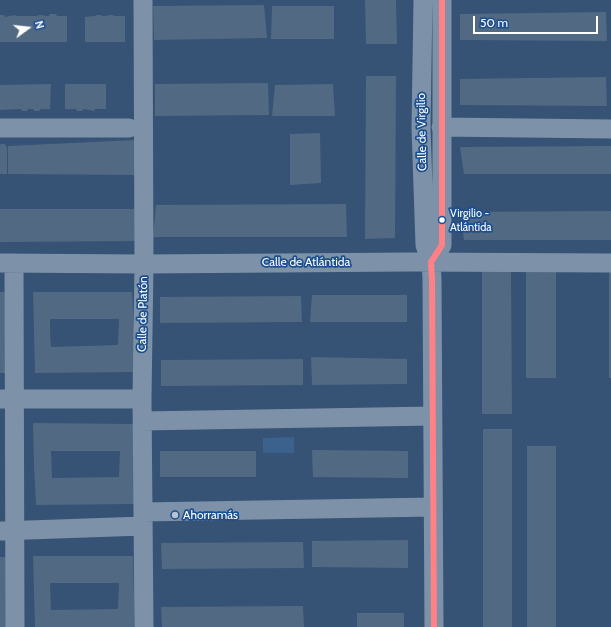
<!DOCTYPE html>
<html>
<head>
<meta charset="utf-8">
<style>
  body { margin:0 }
  #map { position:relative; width:611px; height:627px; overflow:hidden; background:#365274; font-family:Cabin,sans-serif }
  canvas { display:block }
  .north { position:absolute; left:8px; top:8px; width:40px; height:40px; -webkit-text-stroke:3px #1b4f8f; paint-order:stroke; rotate:75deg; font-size:11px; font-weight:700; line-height:16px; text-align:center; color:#fff }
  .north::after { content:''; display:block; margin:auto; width:14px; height:18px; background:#fff; clip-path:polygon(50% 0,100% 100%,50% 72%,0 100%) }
  .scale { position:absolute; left:473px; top:16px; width:125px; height:18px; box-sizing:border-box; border:2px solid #fff; border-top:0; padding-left:5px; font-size:12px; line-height:14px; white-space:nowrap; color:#fff; -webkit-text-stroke:3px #1b4f8f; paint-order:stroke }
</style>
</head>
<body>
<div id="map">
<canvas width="611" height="627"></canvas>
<div class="north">N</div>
<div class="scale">50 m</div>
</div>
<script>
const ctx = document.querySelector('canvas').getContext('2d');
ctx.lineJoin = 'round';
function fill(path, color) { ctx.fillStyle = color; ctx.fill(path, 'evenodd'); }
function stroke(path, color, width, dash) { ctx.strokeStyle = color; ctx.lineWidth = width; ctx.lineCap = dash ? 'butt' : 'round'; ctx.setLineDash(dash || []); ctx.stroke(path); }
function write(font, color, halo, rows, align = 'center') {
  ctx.font = font + ' Cabin,sans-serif'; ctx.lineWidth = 3.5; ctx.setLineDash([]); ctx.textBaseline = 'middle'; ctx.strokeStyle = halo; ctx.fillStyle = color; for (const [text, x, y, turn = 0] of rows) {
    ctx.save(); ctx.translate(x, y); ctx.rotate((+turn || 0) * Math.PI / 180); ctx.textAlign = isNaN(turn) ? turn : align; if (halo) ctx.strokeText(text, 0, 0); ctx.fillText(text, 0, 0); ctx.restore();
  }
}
const water = new Path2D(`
  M294 437V453H263V438Z`);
const building = new Path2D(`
  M365 0H396L397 44H366Z
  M264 5 267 38 154 40 153 6Z
  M272 6H334V39H271Z
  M606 12 607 41 460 40V14Z
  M50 14H56L57 16H67V42H0V15H4L5 17 15 15 16 16H37L39 15H43L44 16H49Z
  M97 15H101L102 16H107L108 15H113L114 16H125V42H85V17L95 16Z
  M366 76H396L395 238 365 239Z
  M606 77 607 106 460 105V79Z
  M268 83 269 115 155 116V84Z
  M51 84 50 109H41L39 111H34L33 109H28L27 111H22L21 109 0 110V85Z
  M65 84H106V109H95L94 111 84 109 82 111H77L76 109H65Z
  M333 84 335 116H272L275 85Z
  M320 133 321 183 290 185V134Z
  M135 140V175L8 174V146Z
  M1 144H5L6 147 7 146V174H0V145Z
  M611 146V174H464L460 147Z
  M346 204 347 237H153L156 205Z
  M0 209H139L138 241 0 242Z
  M611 211V240H464L460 212Z
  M526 269H556V378H526Z
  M609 269H611V378H609Z
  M482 270H511L512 414H482Z
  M0 292H6L7 373H0Z
  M33 292H132L134 332V372L35 373ZM50 319H119L118 345 51 347 50 332Z
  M312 295H407V322H310Z
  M301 296 302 322 160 323V297Z
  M311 357 407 359V384L312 385Z
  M303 359V385L161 386V360Z
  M33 423 133 424 135 504 36 505 34 465ZM51 451H120L119 477 52 478Z
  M483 429H512V627H483Z
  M527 446H556V627H527Z
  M312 450 408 451V478L313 477Z
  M160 451H256V477H160Z
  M408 540V568L312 567V541Z
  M303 542 304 568 162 569 161 543Z
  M33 556H133L134 596V627H35ZM50 583H119L118 609 51 610Z
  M0 557H6L8 627H0Z
  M303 606 304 627H162L161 607Z
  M357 613H404V627H357Z`);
const minor = new Path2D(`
  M143 0 144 264 142 399 144 627
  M423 0 421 128 425 245 431 262 432 279 434 627
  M441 127 611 129
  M0 128H129
  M431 262 442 245V0
  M0 263 144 264 411 262 611 263
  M14 263 15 627
  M0 399H142
  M143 421 433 416
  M143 512 433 507
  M0 531 143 526`);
const bus1 = new Path2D(`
  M434 627 432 279 431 262 442 245V0`);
const markers = [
  [442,220,3.5,"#fff"],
  [175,515,4,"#b9c2ce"]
];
const busNames = [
  ["Virgilio -",450,214],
  ["Atlántida",450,228]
];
const streetNames = [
  ["Calle de Virgilio",422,132,-91],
  ["Calle de Atlántida",306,262],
  ["Calle de Platón",143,314,-89]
];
const poiNames = [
  ["Ahorramás",183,515]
];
fill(water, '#3b618d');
fill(building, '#526984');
stroke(minor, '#7d92a8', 19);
stroke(bus1, '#ff8085', 6);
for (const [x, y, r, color] of markers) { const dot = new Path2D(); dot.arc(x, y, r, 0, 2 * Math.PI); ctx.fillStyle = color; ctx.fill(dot); stroke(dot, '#1b4f8f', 1.5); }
write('11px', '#fff', '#1b4f8f', busNames, 'left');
write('12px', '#fff', '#1b4f8f', streetNames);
write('12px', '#fff', '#1b4f8f', poiNames, 'left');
</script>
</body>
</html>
